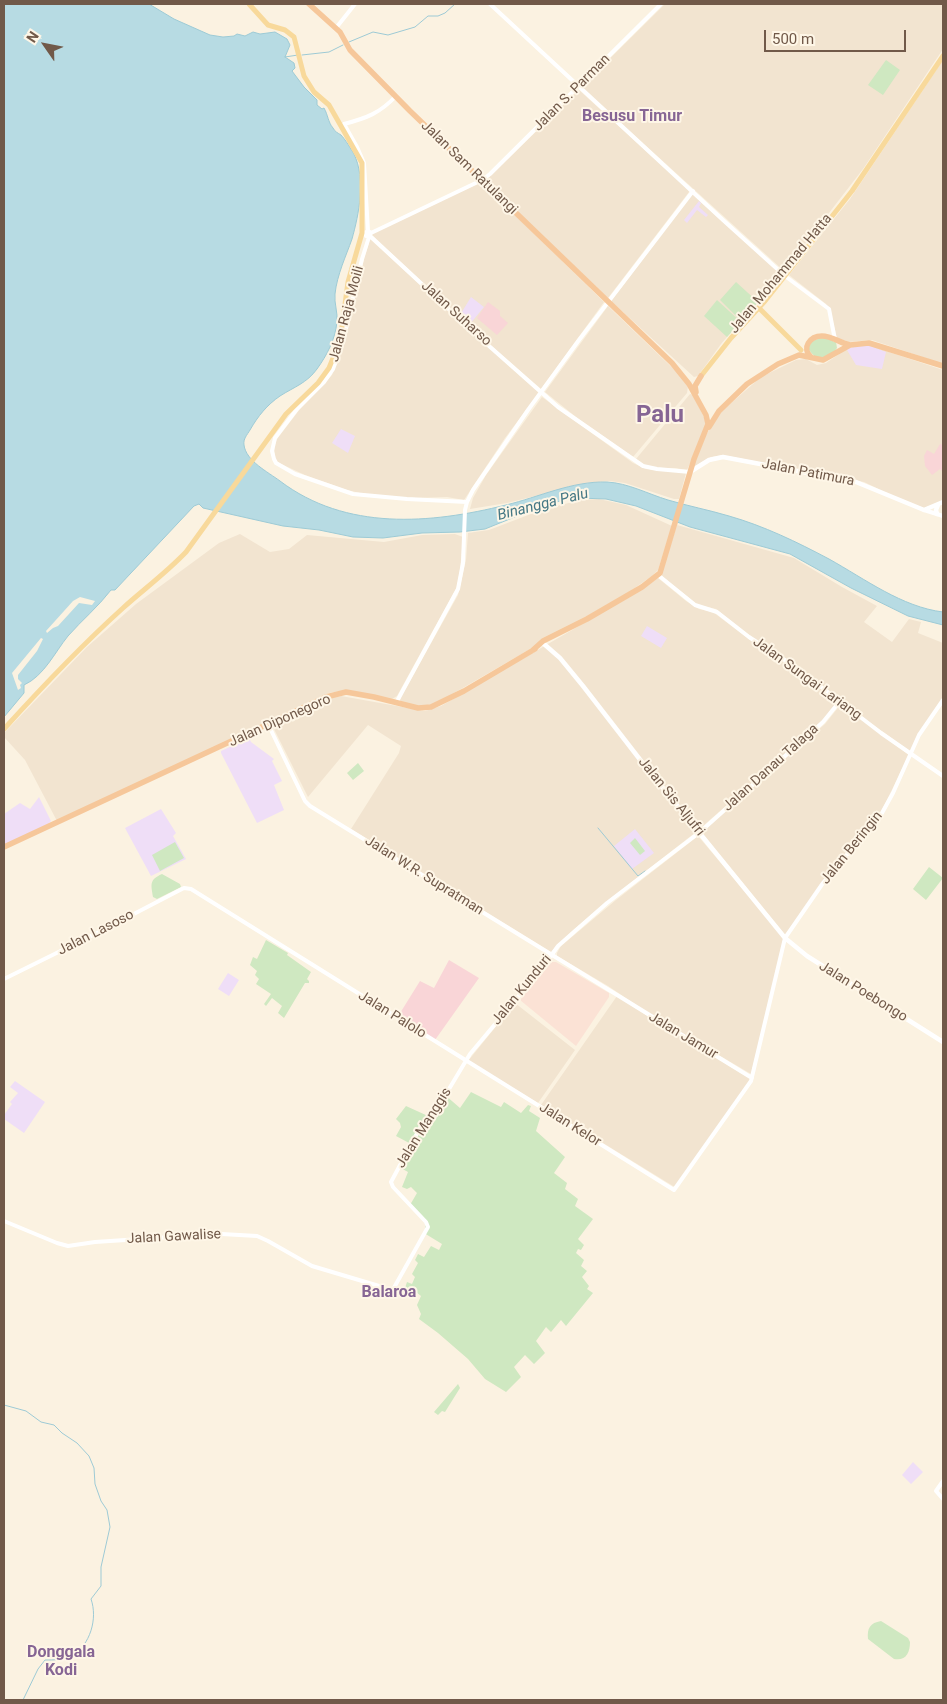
<!DOCTYPE html>
<html>
<head>
<meta charset="utf-8">
<style>
  body { margin:0 }
  #map { position:relative; width:947px; height:1704px; overflow:hidden; background:#fbf2e1; font-family:Roboto,sans-serif }
  canvas { display:block }
  .frame { position:absolute; inset:0; border:5px solid #715949; pointer-events:none }
  .north { position:absolute; left:20px; top:20px; width:50px; height:50px; -webkit-text-stroke:4px #fef6e7; paint-order:stroke; rotate:303deg; font-size:14px; font-weight:700; line-height:20px; text-align:center; color:#715949 }
  .north::after { content:''; display:block; margin:auto; width:18px; height:22px; background:#715949; clip-path:polygon(50% 0,100% 100%,50% 72%,0 100%) }
  .scale { position:absolute; left:764px; top:30px; width:142px; height:22px; box-sizing:border-box; border:2px solid #715949; border-top:0; padding-left:6px; font-size:15px; line-height:18px; white-space:nowrap; color:#715949; -webkit-text-stroke:4px #fef6e7; paint-order:stroke }
</style>
</head>
<body>
<div id="map">
<canvas width="947" height="1704"></canvas>
<div class="frame"></div>
<div class="north">N</div>
<div class="scale">500 m</div>
</div>
<script>
const ctx = document.querySelector('canvas').getContext('2d');
ctx.lineJoin = 'round';
function fill(path, color) { ctx.fillStyle = color; ctx.fill(path, 'evenodd'); }
function stroke(path, color, width, dash) { ctx.strokeStyle = color; ctx.lineWidth = width; ctx.lineCap = dash ? 'butt' : 'round'; ctx.setLineDash(dash || []); ctx.stroke(path); }
function write(font, color, halo, rows, align = 'center') {
  ctx.font = font + ' Roboto,sans-serif'; ctx.lineWidth = 4; ctx.setLineDash([]); ctx.textBaseline = 'middle'; ctx.strokeStyle = halo; ctx.fillStyle = color; for (const [text, x, y, turn = 0] of rows) {
    ctx.save(); ctx.translate(x, y); ctx.rotate((+turn || 0) * Math.PI / 180); ctx.textAlign = isNaN(turn) ? turn : align; if (halo) ctx.strokeText(text, 0, 0); ctx.fillText(text, 0, 0); ctx.restore();
  }
}
const residential = new Path2D(`
  M665 4H943V49L863 169 784 271 581 87Z
  M943 60V364L872 340 849 342 837 338 830 311 826 304 789 275 850 199Z
  M579 90 688 189 689 192 608 298 485 181Z
  M481 182 604 302 541 389 481 337 372 235 374 233Z
  M692 194 781 274 721 344 698 376 694 377 611 301Z
  M370 239 539 393 505 438 464 500 447 497 416 498 369 495 347 490 305 475 279 463 275 459 274 446 277 439 300 409 332 375 351 317 362 266Z
  M608 306 684 379 688 386 687 393 633 457 576 417 545 392Z
  M868 345 943 370V501L924 508 895 497 864 482 722 455 711 457 693 467 705 436 722 411 761 377 796 360 806 359 817 365 826 363 848 348Z
  M690 394 693 395 706 421V428L687 470 675 468H653L645 465 636 459Z
  M542 397 633 463 646 469 686 473 679 499H674L625 483 610 481 588 483 507 503 470 509 473 498 486 475Z
  M599 499 626 505 672 526 658 570 652 576 629 592 442 700 428 706 421 707 401 702 400 700 402 695 458 595 466 560 468 533 489 530 544 509 581 500Z
  M677 525 794 558 842 587 877 606 864 622 892 642 909 619 921 622 918 633 943 643V698L919 733 911 752 754 639 716 609 698 605 664 578 661 574Z
  M240 534 270 552 289 549 307 535 384 542 422 535 455 534 463 537 460 570 457 587 397 696 392 699 341 691 329 693 57 821 25 760 4 737V733L87 647 136 604 219 543Z
  M658 578 686 601 699 609 713 612 758 646 790 665 838 702 821 723 696 832 614 896 572 931 551 952 351 829 399 753 401 746 368 725 308 797 273 727 330 698 341 696 425 711 441 706 641 590Z
  M841 704 909 755 881 812 864 832 785 935 701 832 825 724Z
  M698 836 785 939 751 1074 657 1019 608 986 557 956V953L561 946 616 900Z
  M617 996 658 1023 751 1079 676 1187 673 1186 541 1105Z
  M515 1003 575 1050 538 1103 468 1061Z`);
const commercial = new Path2D(`
  M552 962H556L609 993V997L576 1046 520 1000Z`);
const education = new Path2D(`
  M699 201 701 203 699 207 708 215 706 217 697 210 687 223 684 220Z
  M471 297 484 307 470 324 460 315Z
  M868 345 886 352 882 369 856 365 847 350 848 348Z
  M341 429 355 436 348 453 332 443Z
  M647 626 667 638 661 648 641 636Z
  M249 738 251 742 274 759 272 761 282 781 274 785 284 810 257 823 221 753V751Z
  M39 797 51 821 48 824 4 846V814L20 803 30 809Z
  M161 809 176 833 173 836 186 859 151 876 125 828Z
  M635 829 654 853 632 869 614 846Z
  M228 973 239 980 229 996 218 989Z
  M15 1081 45 1102 24 1133 4 1119V1115L12 1104 10 1102 18 1093 10 1087Z
  M913 1462 923 1472 911 1484 902 1475Z`);
const medical = new Path2D(`
  M488 302 500 311V316L508 323 497 335 477 318Z
  M940 444 943 445V472L940 469 932 475 925 466 924 456 927 450 934 454Z
  M449 960 479 978 435 1040 397 1018 420 981 434 988Z`);
const green = new Path2D(`
  M886 60 900 70 883 95 868 85Z
  M736 282 758 302 742 322 720 300Z
  M717 300 741 322 727 337 704 316Z
  M823 337 836 342 837 348 831 356 816 358 807 348 810 342Z
  M358 763 364 771 353 780 347 773Z
  M635 838 645 851 640 855 630 843Z
  M175 842 184 858 160 871 152 855Z
  M929 867 943 878 926 900 913 889Z
  M162 874 180 884 181 887 157 899 153 897C151 884 149 880 162 874Z
  M266 940 288 953 287 955 311 972 307 979 309 981V983H305L284 1018 278 1013 282 1006 272 998 266 1006 264 1004 271 994 256 984 259 979 255 975 257 971 250 965 253 957 257 959Z
  M471 1092 501 1107 504 1102 521 1113 528 1105 531 1106 529 1111 540 1118 536 1131 565 1157 554 1173 567 1183 565 1189 578 1199 575 1206 593 1219 578 1239 584 1245 581 1250 578 1249 576 1253 584 1260 581 1266 587 1271 582 1277 589 1286 587 1289 593 1293 566 1326 561 1320 551 1332 546 1327 536 1341 545 1353 534 1364 525 1355 514 1367 521 1377 506 1392 485 1379 468 1359 438 1333 419 1319 421 1314 417 1305 421 1296 416 1292 410 1296 404 1291 407 1282 412 1284 415 1277 412 1274 418 1263 415 1260 418 1254 424 1257 431 1246 439 1250 442 1244 424 1233C429 1219 419 1214 410 1205L417 1193 411 1187 407 1189 402 1187 408 1172 399 1167 411 1144 396 1136 401 1127 400 1123 396 1119 406 1106 428 1116 445 1095 460 1108Z
  M458 1384 460 1388 445 1412 442 1411 438 1415 434 1412Z
  M881 1621 908 1638 910 1642C910 1653 906 1661 894 1659L868 1639C867 1628 870 1623 881 1621Z`);
const water = new Path2D(`
  M4 4H149L174 19 210 35 223 37 234 36 237 34 245 36 253 32 260 34 275 32 287 39 290 45 285 57 294 63 295 68 292 71 304 87 317 100V105L322 109 324 108C328 115 328 122 333 128 335 132 338 133 341 135 345 139 351 149 354 154 366 179 359 214 352 239 346 256 337 275 335 294 334 303 338 313 337 322 335 340 327 355 317 369 307 383 294 387 280 396 267 405 258 416 250 430 247 435 243 439 244 445 246 461 268 472 280 481 346 531 430 524 506 505 539 497 572 481 607 482 628 483 648 494 668 500 688 506 709 510 729 516 764 526 797 542 829 559 865 579 902 607 943 612V625L908 616 851 588 790 554 690 527 636 506 606 499 579 498 563 500 532 510 485 529 460 532 422 533 383 538 353 537 319 530 283 526 203 508 199 504 194 506 115 590H111C98 607 82 620 68 636 55 652 44 676 24 685V693L4 717Z`);
const pier = new Path2D(`
  M80 597 95 601 92 605 79 603 58 626 53 628 47 633 46 631 73 601Z
  M41 638 43 639 37 651 18 675V679L22 683 20 685 21 688 18 690 12 673Z`);
const stream = new Path2D(`
  M349 42 373 32 388 35 415 27 428 16H438L445 13 455 4
  M302 55 329 52 343 45
  M285 57 298 55
  M598 828 638 876 645 871
  M4 1405 26 1411 41 1422 54 1425 62 1433 77 1443 89 1456 94 1468 95 1484 101 1501 107 1510 110 1527 101 1567V1586L91 1599C98 1619 90 1645 72 1656 65 1660 53 1660 45 1660L38 1669 23 1700`);
const tertiary = new Path2D(`
  M490 4 723 220 785 276 829 309 835 340
  M336 28 355 4
  M368 231 364 163 357 147 344 124C367 118 380 113 396 96
  M371 233 482 180 490 174 661 4
  M370 236V232H366V236H370L480 338 558 407 643 466 657 469 690 472
  M369 237 362 259 343 342 333 369 324 382 297 409 275 438 272 451 274 459 276 463 295 474 353 494 407 499 467 502
  M924 510 943 516
  M658 575 695 605 717 612 749 637 794 666 881 733 943 776
  M396 703 458 589 463 563 465 510 467 502 473 490 528 410 579 340 693 191
  M269 726 305 801 310 806C458 896 604 988 752 1078
  M4 979 103 930 180 890 184 888 191 889 674 1190 751 1081 785 938 823 883 882 813 893 793 919 735 943 700
  M4 1221 57 1243 68 1246 95 1242 186 1236 204 1233 257 1236 268 1241 312 1266 379 1286 391 1293 428 1227 426 1222 393 1187 391 1182 421 1126 440 1104 470 1054 543 967 558 946 607 903 700 832 823 722 840 701
  M943 1481 936 1491 943 1499`);
const secondary = new Path2D(`
  M690 472 709 460 723 457 856 482 924 510 943 502
  M937 514 936 510 938 505
  M544 644 560 658 583 686 645 766 785 938 807 956 943 1042`);
const primary = new Path2D(`
  M759 308 801 350
  M701 376 731 338 765 301 852 191 943 56
  M4 729C42 687 81 646 123 608 144 589 166 573 186 552L286 414 318 383 329 368 340 341 348 282 362 233V163L329 105 314 92 304 76 294 37 285 30 268 25 249 4`);
const trunk = new Path2D(`
  M309 4 340 32 350 50 410 111 672 363 689 384 706 415 708 424 694 459 660 573 642 587 587 619 543 641 533 650
  M811 357C801 348 810 336 822 336 832 336 840 343 850 345
  M696 392 695 386 701 376
  M709 427 719 411 747 384 778 364 799 355 823 360 850 345 869 343 943 366
  M4 847 326 697 346 692 374 697 418 708 431 707 464 691 535 649`);
const streetNames = [
  ["Jalan S. Parman",572,93,-45],
  ["Jalan Sam Ratulangi",469,168,44],
  ["Jalan Mohammad Hatta",781,274,-50],
  ["Jalan Raja Moili",347,314,-75],
  ["Jalan Suharso",456,314,42],
  ["Jalan Patimura",808,473,11],
  ["Jalan Sungai Lariang",807,679,36],
  ["Jalan Diponegoro",280,721,-24],
  ["Jalan Danau Talaga",771,768,-42],
  ["Jalan Sis Aljufri",671,797,51],
  ["Jalan Beringin",852,848,-51],
  ["Jalan W.R. Supratman",424,876,32],
  ["Jalan Lasoso",96,933,-27],
  ["Jalan Kunduri",522,990,-51],
  ["Jalan Poebongo",863,992,32],
  ["Jalan Palolo",392,1015,32],
  ["Jalan Jamur",683,1036,31],
  ["Jalan Kelor",570,1125,32],
  ["Jalan Manggis",424,1128,-58],
  ["Jalan Gawalise",174,1237,-3]
];
const waterNames = [
  ["Binangga Palu",543,505,-14]
];
const quarterNames = [
  ["Besusu Timur",632,117],
  ["Balaroa",389,1293],
  ["Donggala",61,1653],
  ["Kodi",61,1671]
];
const townNames = [
  ["Palu",660,416]
];
fill(residential, '#f2e4d0');
fill(commercial, '#fbe2d5');
fill(education, '#efdef7');
fill(medical, '#f9d5d7');
fill(green, '#cfe8c1');
fill(water, '#b7dbe3');
stroke(water, '#9dcad5', 1);
fill(pier, '#fbf2e1');
stroke(stream, '#9dcad5', 1);
stroke(tertiary, '#fff', 4);
stroke(secondary, '#fff', 4.5);
stroke(primary, '#f8d99b', 5);
stroke(trunk, '#f6c79a', 5.5);
write('14px', '#715949', '#fef6e7', streetNames);
write('italic 15px', '#447784', '#fef6e7', waterNames);
write('bold 16px', '#866594', '#fef6e7', quarterNames);
write('bold 24px', '#866594', '#fef6e7', townNames);
</script>
</body>
</html>
